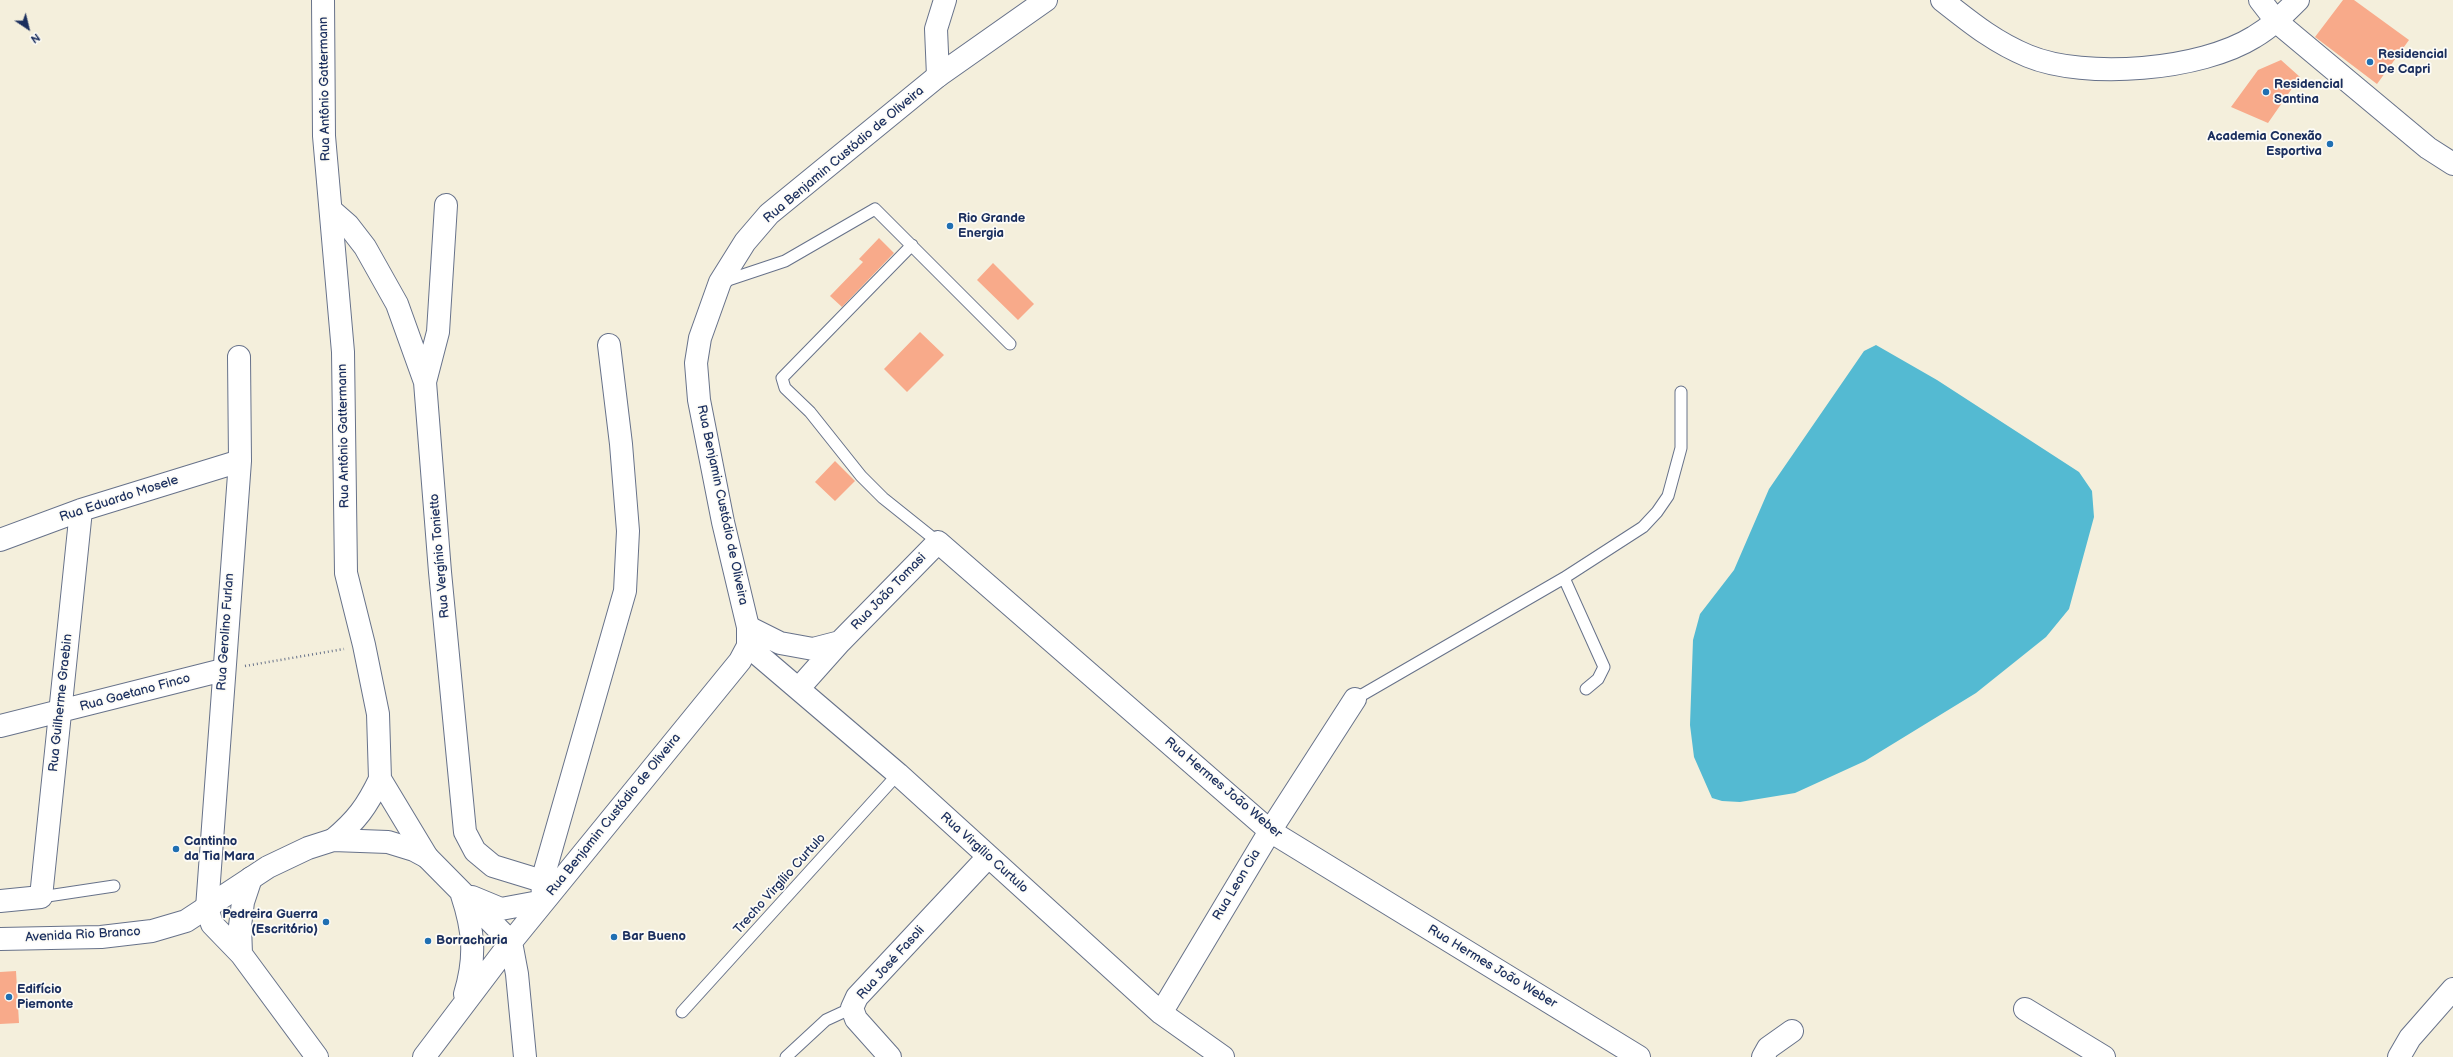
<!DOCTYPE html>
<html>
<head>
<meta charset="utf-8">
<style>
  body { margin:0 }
  #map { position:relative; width:2453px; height:1057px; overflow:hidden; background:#f4efdc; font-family:"Balsamiq Sans",sans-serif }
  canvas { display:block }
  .north { position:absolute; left:8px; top:8px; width:40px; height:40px; -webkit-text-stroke:3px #fdfcf7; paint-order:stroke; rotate:145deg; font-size:11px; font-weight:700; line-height:16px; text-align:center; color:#1b2f5e }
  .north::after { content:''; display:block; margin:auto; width:14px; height:18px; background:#1b2f5e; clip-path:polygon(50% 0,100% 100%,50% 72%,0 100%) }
</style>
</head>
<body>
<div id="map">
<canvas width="2453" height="1057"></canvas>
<div class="north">N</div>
</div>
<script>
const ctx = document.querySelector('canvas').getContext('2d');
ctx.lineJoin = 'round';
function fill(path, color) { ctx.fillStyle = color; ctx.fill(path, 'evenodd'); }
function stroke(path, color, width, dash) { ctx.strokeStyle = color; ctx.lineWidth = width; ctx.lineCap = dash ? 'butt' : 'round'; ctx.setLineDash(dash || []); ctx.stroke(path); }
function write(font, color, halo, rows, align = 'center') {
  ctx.font = font + ' "Balsamiq Sans",sans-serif'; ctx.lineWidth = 3.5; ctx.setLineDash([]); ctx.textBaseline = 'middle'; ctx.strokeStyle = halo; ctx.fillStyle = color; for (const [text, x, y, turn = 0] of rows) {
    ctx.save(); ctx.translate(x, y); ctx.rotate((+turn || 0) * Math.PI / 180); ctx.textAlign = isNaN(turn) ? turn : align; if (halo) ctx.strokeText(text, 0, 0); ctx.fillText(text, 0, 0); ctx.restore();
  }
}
const water = new Path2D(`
  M1876 345 1937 380 2079 472 2092 491 2094 517 2069 609 2046 637 1976 693 1865 761 1795 793 1740 802 1722 801 1712 798 1694 757 1690 725 1693 640 1700 614 1734 570 1769 489 1864 351Z`);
const building = new Path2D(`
  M2343 0H2354L2409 40 2377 84 2315 37Z
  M2281 60 2300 77 2268 123 2231 107 2258 70Z
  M879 238 894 253 842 307 830 296 863 262 859 259Z
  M993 263 1034 304 1018 320 977 280Z
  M920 332 944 355 907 392 884 369Z
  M835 461 855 481 835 501 815 482Z
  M16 971 19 1023 0 1024V972Z`);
const path = new Path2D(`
  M245 666 344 649`);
const service = new Path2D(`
  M912 245 782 378 785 388 810 412 861 476 883 498 938 542
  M722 282 785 261 875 209 1010 344
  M1564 578 1604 667 1598 679 1586 689
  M1355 699 1564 578 1643 527 1657 512 1668 496 1681 448V392
  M41 897 114 886
  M682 1012 898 774
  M786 1057 826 1020 852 1008`);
const minor = new Path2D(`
  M1942 0C1970 22 1994 42 2028 56 2086 80 2201 70 2254 37 2271 27 2284 14 2298 0
  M2260 0 2277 22 2428 148 2453 164
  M938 76 936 29 945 0
  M332 211 348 225 365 247 397 304 425 382 440 572 465 832 475 851 493 866 542 881
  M239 357 240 461 207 908 212 924 241 954
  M425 382 438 332 446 205
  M0 540 81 510 240 461
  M748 627 780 643 813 649 840 642
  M748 646 898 774 1161 1013 1223 1057
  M799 688 840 642 938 542 1270 831 1639 1057
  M0 726 223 670
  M251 878 243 902 240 926 241 954 317 1057
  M543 896 542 881 625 591 628 531 621 444 609 345
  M0 901 41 897 81 510
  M2025 1009 2104 1057
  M1161 1013 1270 831 1355 699
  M890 1057 856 1019 852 1008 857 997 988 857
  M1763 1057 1768 1048 1792 1031`);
const tertiary = new Path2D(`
  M323 0 324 136 343 352 346 573 364 645 378 714 380 779 427 857
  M333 840C357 820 367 806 380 779
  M2399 1057 2410 1038 2453 989`);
const secondary = new Path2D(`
  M462 895C474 931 476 958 465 994
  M472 897 501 909 544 901
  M0 939 101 937 152 931 186 921 268 867 308 848 333 840 388 842 414 850 427 857 511 942
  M511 942 517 974 525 1057
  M424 1057 511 942 740 661 748 646V627L723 522 699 400 696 363 700 338 720 282 745 242 769 214 938 76 1046 0`);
const markers = [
  [2370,62,4,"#1f6fb2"],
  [2266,92,4,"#1f6fb2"],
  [2330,144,4,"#1f6fb2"],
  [950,226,4,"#1f6fb2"],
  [176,849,4,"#1f6fb2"],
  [326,922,4,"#1f6fb2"],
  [614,937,4,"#1f6fb2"],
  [428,941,4,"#1f6fb2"],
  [9,997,4,"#1f6fb2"]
];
const poiNames = [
  ["Residencial",2378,55],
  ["De Capri",2378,70],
  ["Residencial",2274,85],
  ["Santina",2274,100],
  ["Academia Conexão",2322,137,"right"],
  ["Esportiva",2322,152,"right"],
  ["Rio Grande",958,219],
  ["Energia",958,234],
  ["Cantinho",184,842],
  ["da Tia Mara",184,857],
  ["Pedreira Guerra",318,915,"right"],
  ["(Escritório)",318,930,"right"],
  ["Bar Bueno",622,937],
  ["Borracharia",436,941],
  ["Edifício",17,990],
  ["Piemonte",17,1005]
];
const streetNames = [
  ["Rua Antônio Gattermann",325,89,-91],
  ["Rua Benjamin Custódio de Oliveira",844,155,-40],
  ["Rua Antônio Gattermann",344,436,-91],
  ["Rua Eduardo Mosele",119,499,-18],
  ["Rua Benjamin Custódio de Oliveira",722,505,78],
  ["Rua Vergínio Tonietto",440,556,-95],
  ["Rua João Tomasi",889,592,-46],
  ["Rua Gerolino Furlan",226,632,-86],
  ["Rua Gaetano Finco",135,693,-15],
  ["Rua Guilherme Graebin",61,703,-84],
  ["Rua Hermes João Weber",1223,788,40],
  ["Rua Benjamin Custódio de Oliveira",614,815,-51],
  ["Rua Virgílio Curtulo",984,853,42],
  ["Trecho Virgílio Curtulo",780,884,-48],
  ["Rua Leon Cia",1237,885,-59],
  ["Avenida Rio Branco",83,935,-3],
  ["Rua José Fasoli",891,963,-48],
  ["Rua Hermes João Weber",1492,967,31]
];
fill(water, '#54bad2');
fill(building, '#f8aa8a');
stroke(service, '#67728a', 13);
stroke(minor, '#67728a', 24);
stroke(tertiary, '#67728a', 24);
stroke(secondary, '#67728a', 24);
stroke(path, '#67728a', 2.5, [1, 3]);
stroke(service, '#fff', 11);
stroke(minor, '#fff', 22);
stroke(tertiary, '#fff', 22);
stroke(secondary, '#fff', 22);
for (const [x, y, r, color] of markers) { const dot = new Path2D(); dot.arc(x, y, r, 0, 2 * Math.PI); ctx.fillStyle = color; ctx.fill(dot); stroke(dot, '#fdfcf7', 1.5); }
write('bold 13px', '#1b2f5e', '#fdfcf7', poiNames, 'left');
write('13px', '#1b2f5e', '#fdfcf7', streetNames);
</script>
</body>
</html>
